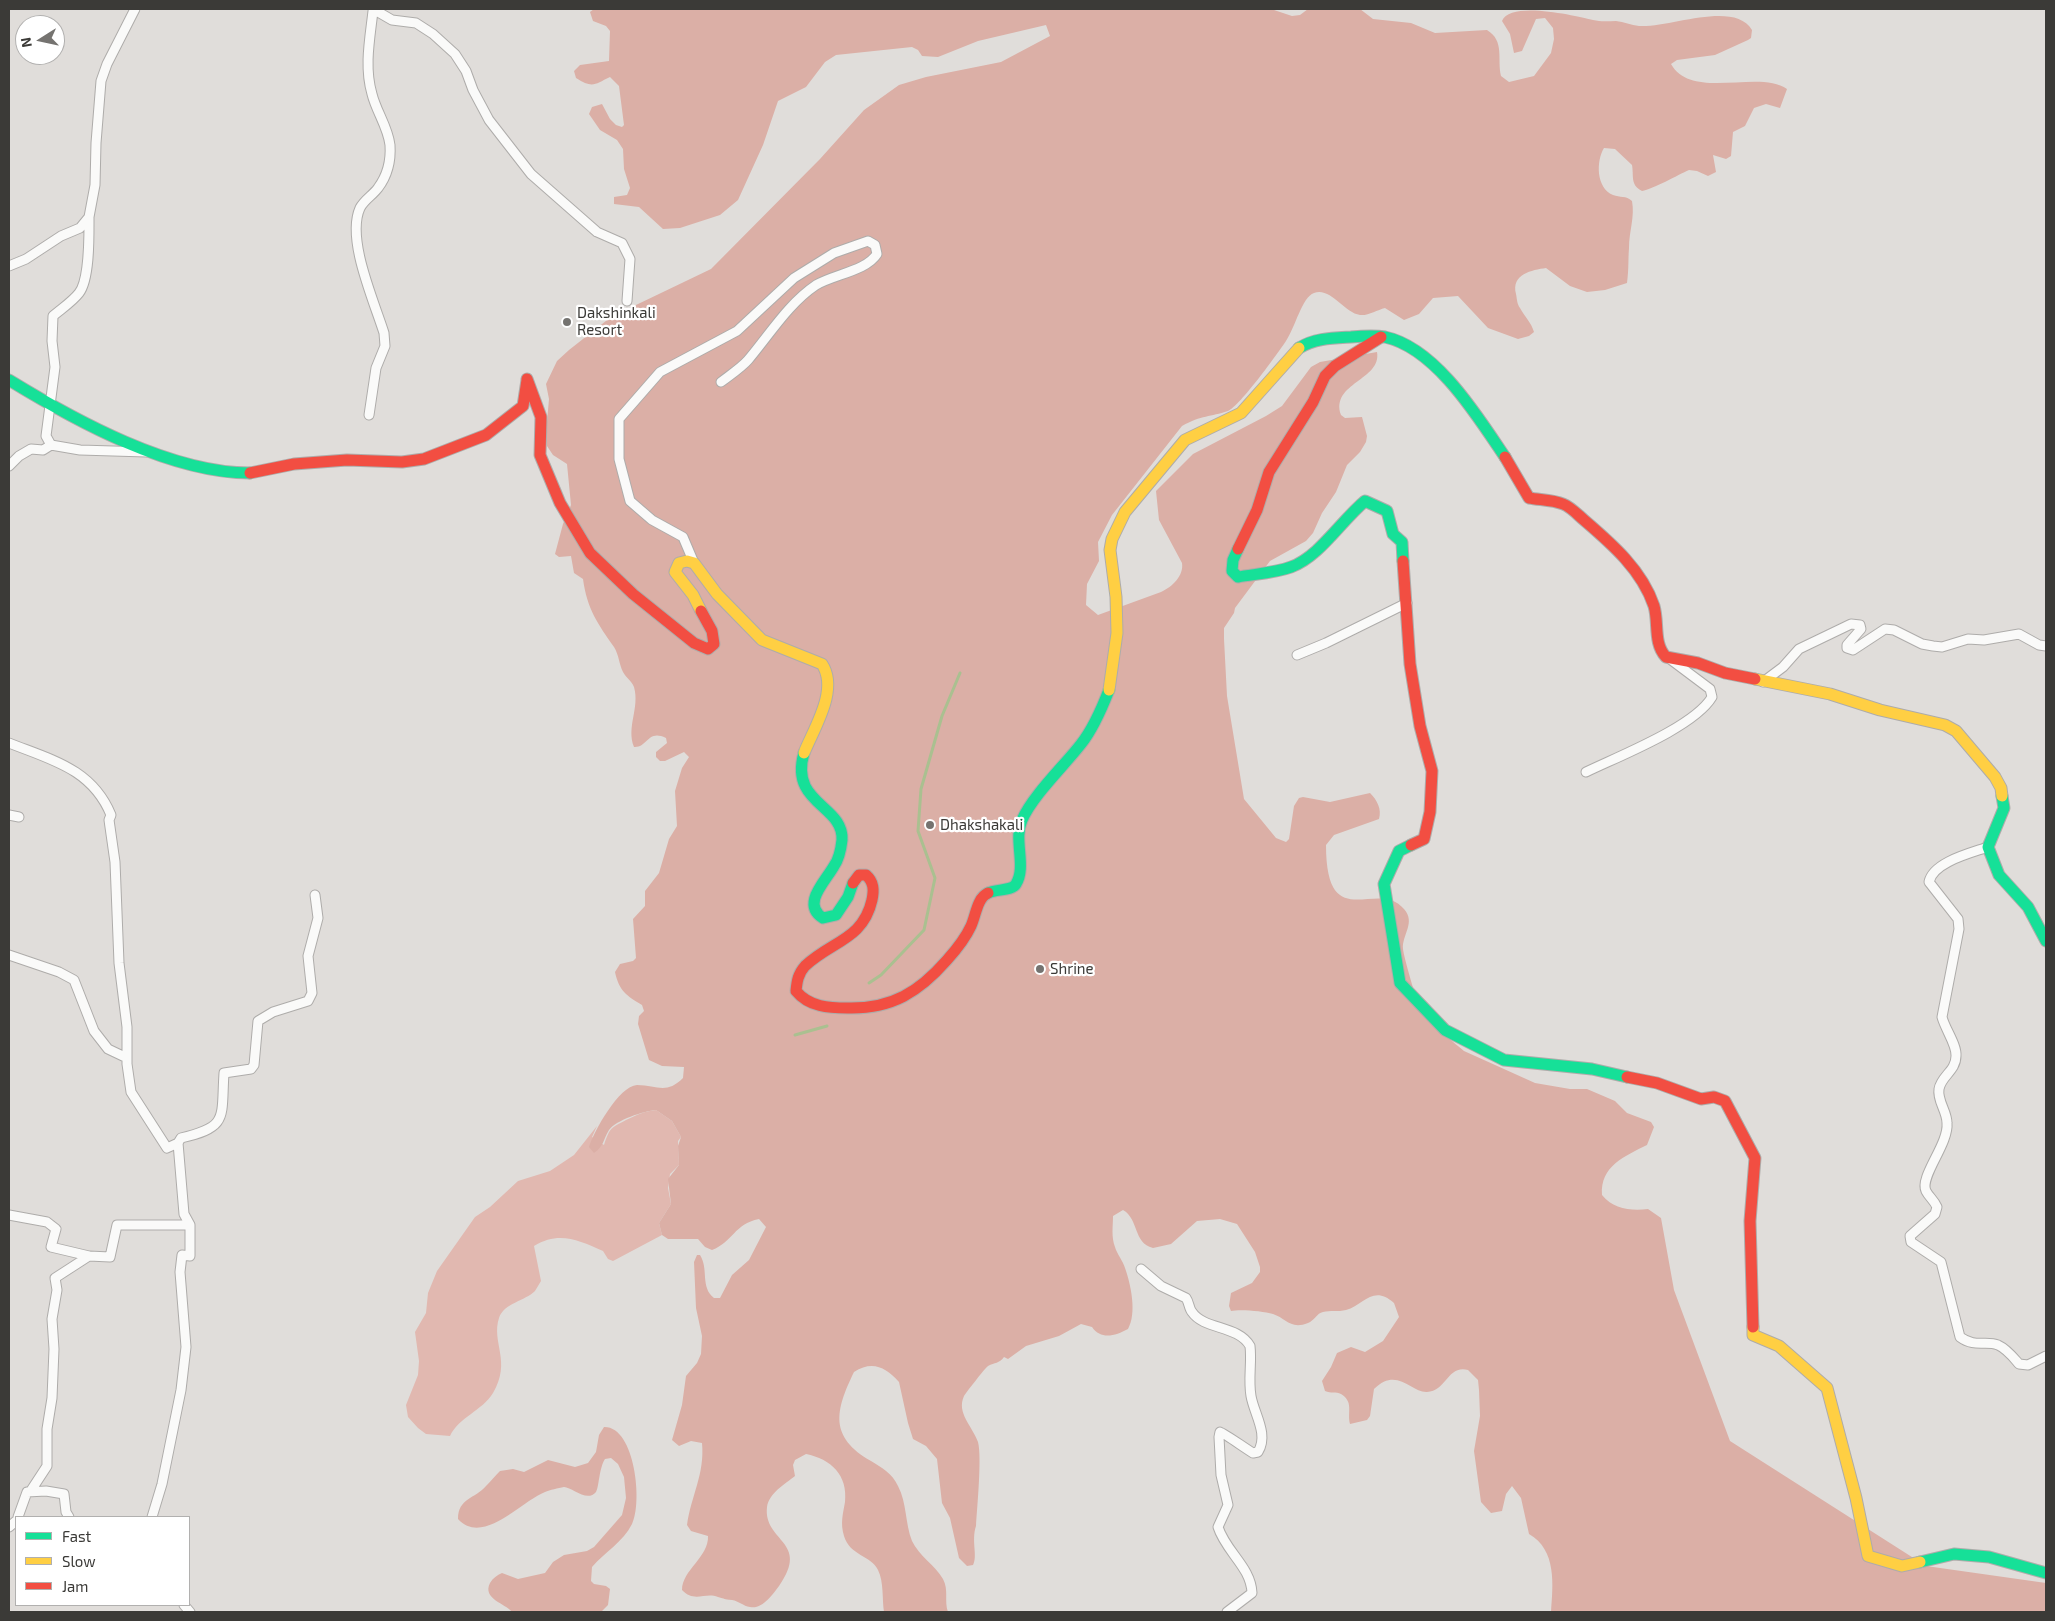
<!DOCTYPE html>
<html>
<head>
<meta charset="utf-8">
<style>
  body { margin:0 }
  #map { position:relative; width:2055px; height:1621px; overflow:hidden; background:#e0ddda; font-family:"Exo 2",sans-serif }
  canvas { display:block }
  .frame { position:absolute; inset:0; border:10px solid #3b3a37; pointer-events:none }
  .legend { position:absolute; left:15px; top:1516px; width:175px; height:90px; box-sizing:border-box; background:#fff; border:1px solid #b1b0af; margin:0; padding:6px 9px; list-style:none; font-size:15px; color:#3b3a37 }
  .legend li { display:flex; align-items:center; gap:10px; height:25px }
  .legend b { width:25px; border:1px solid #b1b0af }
  .north { position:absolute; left:15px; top:15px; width:50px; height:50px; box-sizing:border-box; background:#fff; border:1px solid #b1b0af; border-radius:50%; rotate:260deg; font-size:14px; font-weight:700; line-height:20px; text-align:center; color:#3b3a37 }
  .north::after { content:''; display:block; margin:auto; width:18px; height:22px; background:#757370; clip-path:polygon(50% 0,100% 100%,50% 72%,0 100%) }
</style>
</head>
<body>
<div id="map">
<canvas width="2055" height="1621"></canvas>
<div class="frame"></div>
<ul class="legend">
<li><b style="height:6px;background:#16e098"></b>Fast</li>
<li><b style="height:6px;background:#ffcf43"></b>Slow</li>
<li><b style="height:6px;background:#f24e42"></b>Jam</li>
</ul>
<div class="north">N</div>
</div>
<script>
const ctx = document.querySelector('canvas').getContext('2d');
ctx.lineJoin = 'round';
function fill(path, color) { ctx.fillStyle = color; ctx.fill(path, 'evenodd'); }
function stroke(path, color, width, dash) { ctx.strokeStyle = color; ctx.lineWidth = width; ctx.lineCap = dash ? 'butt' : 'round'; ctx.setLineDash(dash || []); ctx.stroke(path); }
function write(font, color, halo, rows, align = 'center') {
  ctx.font = font + ' "Exo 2",sans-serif'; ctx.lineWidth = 4.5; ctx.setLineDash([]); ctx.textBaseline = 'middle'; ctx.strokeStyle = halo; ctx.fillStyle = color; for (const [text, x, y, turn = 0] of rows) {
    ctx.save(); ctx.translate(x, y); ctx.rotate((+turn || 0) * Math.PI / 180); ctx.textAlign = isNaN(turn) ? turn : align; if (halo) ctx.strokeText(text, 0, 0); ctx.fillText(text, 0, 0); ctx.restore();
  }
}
const green = new Path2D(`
  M656 1110 672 1121 681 1137 678 1141 679 1165 670 1174 668 1188 671 1204 659 1223 662 1235 613 1261 608 1259 603 1251C578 1240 559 1231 534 1246L541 1281C539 1284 537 1288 535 1291 525 1301 504 1303 499 1318 491 1343 512 1361 493 1393 482 1411 459 1417 450 1436L426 1434 418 1428 408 1417 406 1405 418 1375 419 1361 415 1332 426 1313 428 1293 437 1271 475 1217 490 1207 518 1181 550 1171 574 1155 597 1126 592 1137 604 1145C610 1127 611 1128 626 1120 639 1114 642 1112 656 1110Z`);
const forest = new Path2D(`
  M594 9H1271L1292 16 1300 15 1308 9H1360L1373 19 1411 23 1435 33 1487 30C1505 41 1497 59 1501 76L1509 82 1534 76 1551 53 1554 39 1553 28 1545 18 1536 19 1522 51 1514 53 1510 34 1502 21C1510 0 1577 16 1593 20 1601 22 1609 21 1616 21 1624 22 1631 25 1639 26 1670 28 1734 0 1752 30L1751 38 1748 40 1715 55 1677 60 1671 64C1692 101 1759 69 1787 89L1780 108 1766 104 1754 108 1745 126 1733 132 1731 156 1726 159 1713 155 1716 172 1708 176 1697 171 1689 170C1678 175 1653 189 1642 191 1630 185 1634 176 1632 165L1615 149 1604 148C1596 161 1596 188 1613 195 1620 198 1626 195 1632 201 1635 217 1629 231 1629 248 1628 261 1629 268 1627 283L1605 290 1587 292 1570 286 1546 268C1532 270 1511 274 1516 294 1517 299 1517 304 1520 308 1525 317 1531 322 1534 332L1529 336 1518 339 1488 328 1458 296 1433 298 1419 314 1404 320 1385 308C1377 310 1368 316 1360 315 1344 313 1331 287 1314 293 1302 297 1295 328 1286 341 1278 353 1240 406 1228 411 1210 417 1202 415 1182 426L1112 515 1098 542 1099 561 1087 584 1086 605 1098 615 1161 592C1172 587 1184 576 1182 563L1159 520 1156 491 1193 454 1266 416 1282 406 1311 367 1320 362 1377 352C1382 380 1330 383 1341 415L1345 418 1362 417 1367 436 1366 442 1360 452 1347 465 1336 492 1322 513 1313 533 1306 541 1270 561 1235 608 1234 613 1224 628V639L1227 696 1244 799 1276 838 1286 842 1289 839 1294 806 1299 798 1303 797 1330 802 1370 793C1377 800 1382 809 1379 819L1334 835 1326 845C1326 937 1378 877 1404 909 1416 923 1402 934 1403 949 1404 958 1416 999 1420 1008 1428 1022 1451 1040 1464 1051L1535 1083 1570 1089H1587L1615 1101 1627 1113 1651 1122 1654 1127 1647 1145C1625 1156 1600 1166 1602 1195 1613 1209 1631 1211 1648 1209L1661 1218 1674 1290 1730 1441 1926 1566 2046 1583V1612H1551C1553 1585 1557 1550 1529 1534L1521 1498 1512 1486 1506 1494 1502 1511 1491 1513 1481 1502 1474 1451 1480 1416 1479 1390 1478 1380 1468 1370C1447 1365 1447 1391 1427 1392 1412 1393 1397 1366 1374 1389L1370 1416 1367 1420 1350 1424C1347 1412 1354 1402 1341 1394 1336 1391 1331 1394 1325 1391L1322 1381 1331 1367 1337 1353 1351 1347 1365 1352 1383 1341 1399 1317 1394 1303C1373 1284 1364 1305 1346 1310 1338 1312 1330 1310 1323 1312 1317 1313 1314 1321 1308 1323 1290 1330 1286 1318 1273 1314 1263 1311 1240 1309 1231 1311L1229 1306 1231 1293 1252 1283 1260 1272V1267L1255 1252 1237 1224 1220 1219 1197 1221 1171 1244 1153 1248C1133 1243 1139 1219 1123 1210L1113 1216C1113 1226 1111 1237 1115 1247 1117 1254 1123 1261 1125 1268 1131 1285 1137 1313 1128 1329 1115 1336 1101 1340 1092 1327L1081 1324 1059 1336 1026 1346 1008 1359 1004 1357C999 1364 995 1362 988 1366 985 1368 966 1393 964 1396 956 1413 973 1427 978 1442 982 1457 977 1508 976 1526 971 1541 978 1556 973 1565L967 1566 959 1558 950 1518 942 1503 937 1459 926 1446 913 1439 908 1423 899 1382C886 1367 872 1360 854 1372 835 1411 829 1437 871 1461 882 1468 892 1473 898 1486 907 1503 905 1523 912 1541 919 1556 935 1565 943 1579 949 1590 944 1601 948 1612H884C882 1599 884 1582 878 1570 871 1555 850 1556 844 1536 840 1523 843 1514 845 1502 848 1475 831 1459 806 1454L795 1460 793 1465 795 1476C785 1484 769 1493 767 1507 763 1542 811 1541 779 1586 773 1594 762 1610 750 1607 743 1606 739 1601 732 1600 723 1599 726 1599 718 1597 705 1592 694 1603 682 1590 682 1570 709 1557 708 1536L691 1531 687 1525C691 1496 705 1474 702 1443L691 1441 679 1446 672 1440 682 1405 686 1376 697 1363 701 1354 702 1336 696 1308 694 1262 697 1255H700C709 1269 700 1287 714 1298H720L732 1275 749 1260 766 1227 759 1219C734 1224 733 1242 712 1250L705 1247 698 1239H668L662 1235 659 1223 671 1204 668 1179 679 1165 678 1146 681 1137 672 1121 656 1110C644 1111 616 1120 609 1130 603 1140 604 1146 594 1153L589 1147C594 1131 619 1086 637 1085 657 1085 666 1095 683 1078L684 1067 662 1066 649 1060 638 1024 639 1016 644 1011 642 1005C627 996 619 991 615 972L620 964 633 961 636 958 633 919 645 906V891L659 873 669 839 677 826 675 791 682 768 689 757 684 752 665 761H660L656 757V752L667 743 666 738C647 729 648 748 634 747 626 727 640 708 634 687 632 681 626 678 623 672 619 664 619 655 614 647 598 624 587 609 583 579L574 573 571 556 559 557 555 554 563 524 571 505 567 464 553 455 547 446 546 433 549 399 546 384 557 361 569 350 611 317 711 269 820 159 864 110 899 85 926 77 1001 62 1050 36 1046 25 978 41 938 57 922 56 918 50 912 47 836 55 825 62 806 87 778 101 763 145 738 200 720 215 680 228 663 229 639 207 614 204V197L627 195 630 188 624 169 623 149 617 140 600 130 589 114 592 107 602 104 610 119 616 125 622 127 624 125 619 86 610 77C595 84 593 89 576 78L574 71 580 65 609 61 610 31 606 26 593 21 590 12Z
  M604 1427C635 1426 643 1503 632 1524 623 1542 605 1552 592 1567L591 1581 594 1584 606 1586 610 1589 608 1605 601 1612H512C505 1603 482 1599 490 1583 493 1578 497 1575 502 1573L518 1579 545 1573 553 1562 564 1555 587 1551 594 1547 622 1515 626 1498 624 1477 618 1464 611 1458 605 1459C599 1468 599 1488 596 1492 587 1503 572 1487 564 1487 558 1488 550 1490 545 1492 520 1502 483 1546 458 1519 458 1498 475 1499 486 1486 491 1481 495 1476 500 1471L513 1469 524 1472 548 1460 575 1467 588 1463 596 1452 599 1435Z`);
const stream = new Path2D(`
  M869 983 881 975 924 930 935 878 918 831 921 789 942 716 960 673
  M795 1035 827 1026`);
const street = new Path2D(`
  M373 9 392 20 416 23 433 34 455 54 466 71 473 90 489 120 531 174 597 232 622 243 630 259 627 301
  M9 266 26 259 61 236 80 228 89 217 95 185 96 143 101 81 107 64 135 9
  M369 415 376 368 385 346 384 333C374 301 346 239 360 208 364 200 373 195 378 188 387 176 391 160 390 145 388 127 376 111 372 94 364 67 370 38 373 11
  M51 445 46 436 55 367 52 341 53 316C61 309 72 302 79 293 90 279 89 235 89 217
  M9 466 19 456 31 449 43 450 51 445 80 450 146 452
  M694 563 683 537 652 520 630 501 619 459V419L660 372 737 331 794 278 834 253 868 241 875 245 877 254C866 271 835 274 816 285 788 304 770 334 748 360 741 368 730 375 721 382
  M1297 655 1326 643 1407 603
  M1763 682 1783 667 1799 649 1851 624 1860 625 1861 629 1847 645V648L1853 650 1885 629 1894 630 1922 644 1933 646 1942 647 1968 639 1984 640 2019 634 2039 645 2046 646
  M9 743C52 760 92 769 111 815L109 820 115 862 119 963 127 1027V1064L131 1092 167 1148 178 1143 184 1214 190 1225V1256L182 1255 180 1272 186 1347 181 1390 162 1484 152 1517
  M1586 772C1619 756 1694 727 1712 697L1710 689 1670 659
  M9 815 19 817
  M1988 847C1971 853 1933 862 1929 882L1958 919 1959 929 1942 1017C1945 1029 1957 1045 1956 1056 1956 1071 1941 1076 1939 1089 1937 1101 1947 1111 1947 1123 1949 1144 1919 1177 1926 1191 1929 1197 1934 1200 1937 1207L1935 1214 1910 1236 1911 1242 1941 1262 1960 1337C1975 1348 1986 1340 1998 1345 2007 1349 2013 1357 2019 1364L2028 1365 2046 1356
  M9 955 59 972 74 980 94 1031 108 1049 127 1058
  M178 1143 181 1138C229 1127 221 1118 224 1073L251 1069 254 1065 258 1021 273 1012 308 1001 312 993 308 956 318 918 315 895
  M9 1215 47 1222 56 1229 51 1247 89 1256
  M1141 1269 1161 1286 1186 1298C1189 1302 1189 1309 1192 1312 1204 1330 1238 1325 1250 1346 1252 1363 1248 1379 1251 1396 1254 1414 1269 1434 1258 1452L1253 1453C1246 1449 1224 1433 1220 1432L1219 1437 1221 1475 1228 1505 1218 1527C1226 1552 1251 1567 1252 1593L1227 1612
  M30 1492 47 1466V1429L52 1398 54 1349 52 1319 57 1290 55 1278 89 1256 110 1257 117 1225H190
  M18 1517 27 1492 46 1491 64 1494 66 1512 69 1517
  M9 1527 16 1521
  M184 1605 190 1612`);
const fast = new Path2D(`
  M1299 348C1315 338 1333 338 1351 337 1362 336 1374 335 1385 337 1436 348 1478 417 1505 457
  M9 380C76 421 171 473 250 473
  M1238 549 1233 560 1232 571 1238 577C1255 574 1275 573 1291 567 1319 557 1341 521 1365 501L1387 511 1393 534 1402 542 1403 561
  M804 753C789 804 844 805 842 840 841 849 839 859 834 866 825 882 801 904 823 918L836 915 848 897 853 883
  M2002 796 2004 808 1988 847 1999 875 2028 907 2046 941
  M1411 845 1399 851 1384 884 1400 983 1445 1030 1504 1060 1592 1069 1627 1077
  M988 893C996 889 1012 891 1016 884 1027 866 1013 840 1022 820 1033 795 1064 766 1081 744 1093 729 1102 708 1109 690
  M1920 1562 1954 1554 1989 1557 2046 1573`);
const slow = new Path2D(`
  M701 611 693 595 675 572 679 563 687 561 694 563 717 594 762 640 822 664C839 690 814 728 804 753
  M1755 679 1830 694 1880 710 1945 725 1956 731 1995 777 2001 788 2002 796
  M1109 690 1117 633 1116 597 1110 550 1112 539 1125 512 1185 440 1241 413 1299 348
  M1753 1327V1335L1779 1346 1827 1388 1856 1498 1868 1556 1902 1566 1920 1562`);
const jam = new Path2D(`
  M527 379 541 417 540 455 560 503 590 553 633 594 694 643 708 649 714 644 712 631 701 611
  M1505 457 1529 498C1540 500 1553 500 1563 504 1571 507 1578 515 1584 520 1612 544 1642 570 1654 606 1659 623 1653 643 1666 657L1698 663 1725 673 1755 679
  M250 473 294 464 347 460 402 462 424 459 486 435 523 406 527 380
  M1238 549 1257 510 1269 472 1313 402 1325 376 1335 366 1381 337
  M1403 561 1410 664 1420 726 1432 771 1430 812 1424 839 1411 845
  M853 883 859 875H866C874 882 874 890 872 900 863 940 831 941 805 966 798 974 797 981 796 991 809 1007 829 1008 848 1008 892 1009 919 992 947 960 956 950 965 939 971 926 976 915 977 898 988 893
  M1627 1077 1657 1083 1701 1099 1714 1097 1725 1101 1755 1158 1750 1221 1753 1327`);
const markers = [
  [567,322,5,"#757370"],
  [930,825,5,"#757370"],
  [1040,969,5,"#757370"]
];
const poiNames = [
  ["Dakshinkali",577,313],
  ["Resort",577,330],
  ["Dhakshakali",940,825],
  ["Shrine",1050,969]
];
fill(green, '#e1b8b0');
fill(forest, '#dbafa6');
stroke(stream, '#aac090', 3);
stroke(street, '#aeacaa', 11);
stroke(fast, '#aeacaa', 13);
stroke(slow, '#aeacaa', 13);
stroke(jam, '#aeacaa', 13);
stroke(street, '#fafaf9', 9);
stroke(fast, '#16e098', 11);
stroke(slow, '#ffcf43', 11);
stroke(jam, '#f24e42', 11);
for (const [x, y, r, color] of markers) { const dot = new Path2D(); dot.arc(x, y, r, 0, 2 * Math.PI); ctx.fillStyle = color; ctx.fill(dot); stroke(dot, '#fff', 2); }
write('15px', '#3b3a37', '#fff', poiNames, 'left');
</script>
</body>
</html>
